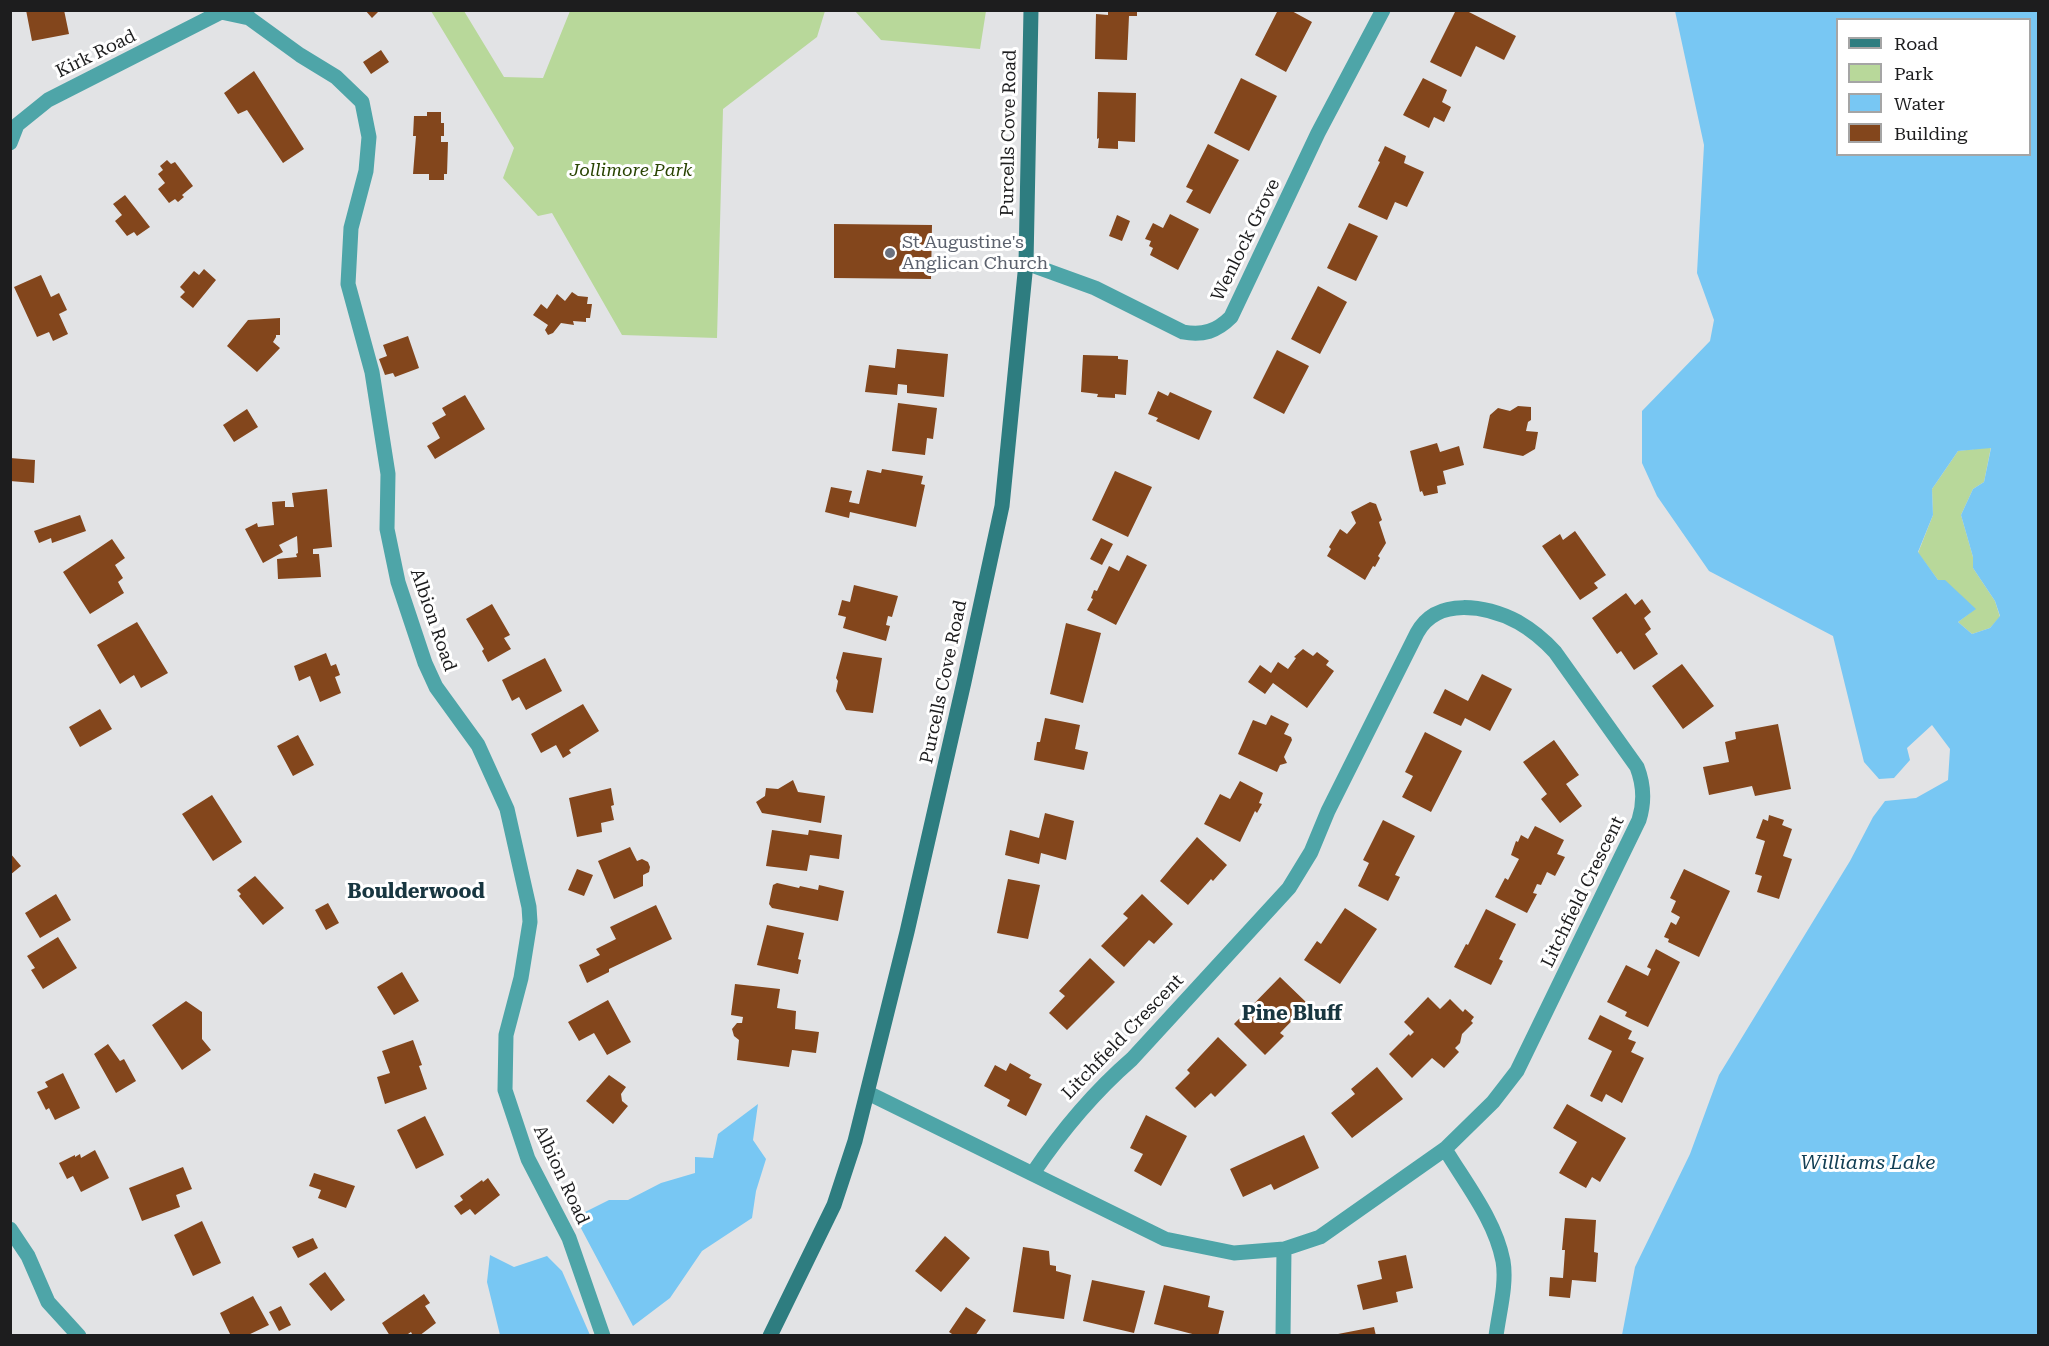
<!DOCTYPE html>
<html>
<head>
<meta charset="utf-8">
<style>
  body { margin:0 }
  #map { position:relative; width:2049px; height:1346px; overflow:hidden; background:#e2e3e5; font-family:"Roboto Serif",serif }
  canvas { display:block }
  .frame { position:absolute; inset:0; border:12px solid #1d1d1e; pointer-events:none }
  .legend { position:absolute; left:1836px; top:18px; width:195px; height:138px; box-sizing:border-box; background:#fff; border:2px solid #a5a5a5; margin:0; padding:8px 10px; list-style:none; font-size:18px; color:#1d1d1e }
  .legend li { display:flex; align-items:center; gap:12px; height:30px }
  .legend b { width:30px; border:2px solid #a5a5a5 }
</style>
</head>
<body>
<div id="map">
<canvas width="2049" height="1346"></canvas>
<div class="frame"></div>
<ul class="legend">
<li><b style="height:8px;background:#2e7d80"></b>Road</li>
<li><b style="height:16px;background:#b8d89a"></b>Park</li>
<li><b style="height:16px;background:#78c7f3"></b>Water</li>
<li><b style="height:16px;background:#83461c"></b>Building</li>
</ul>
</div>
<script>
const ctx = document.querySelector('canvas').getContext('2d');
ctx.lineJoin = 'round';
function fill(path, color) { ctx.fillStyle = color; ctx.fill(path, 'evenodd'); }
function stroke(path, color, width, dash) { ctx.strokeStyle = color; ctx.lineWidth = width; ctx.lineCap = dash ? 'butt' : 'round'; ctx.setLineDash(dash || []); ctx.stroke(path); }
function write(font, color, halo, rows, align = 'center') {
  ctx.font = font + ' "Roboto Serif",serif'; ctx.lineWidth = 6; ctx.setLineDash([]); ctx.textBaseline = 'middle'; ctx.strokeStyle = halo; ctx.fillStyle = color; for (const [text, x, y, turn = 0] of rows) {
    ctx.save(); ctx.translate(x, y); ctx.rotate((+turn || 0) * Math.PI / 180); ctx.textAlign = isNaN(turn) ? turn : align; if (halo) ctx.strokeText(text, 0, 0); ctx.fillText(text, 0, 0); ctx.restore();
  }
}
const green = new Path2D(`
  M431 11H464L504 77 543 78 570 11H825L817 37 723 109 717 338 622 335 552 213 538 216 503 178 514 148Z
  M855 11H986L980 49 881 40Z
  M1991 447 1984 482 1973 489 1961 515 1973 557V568L1995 601 2000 617 1990 628 1972 634 1958 622 1975 609 1938 580 1918 553 1933 515 1932 489 1958 451Z`);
const water = new Path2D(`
  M1675 11H2038V1335H1622L1635 1267 1690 1154 1719 1075 1850 861 1873 817 1885 801 1916 798 1948 780 1950 749 1932 725 1907 748 1910 760 1894 778 1879 779 1864 762 1833 636 1709 571 1657 496 1642 463V411L1710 341 1714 320 1697 273 1704 145ZM1838 20H2030V154H1838ZM1991 448 1984 482 1973 489 1961 515 1973 557V568L1995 601 2000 616 1990 628 1972 634 1958 622 1976 609 1945 580H1938L1918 552 1933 515 1932 489 1958 451Z
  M758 1104 753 1140 766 1159 756 1191 752 1218 702 1251 670 1298 633 1326 575 1217 609 1200H628L661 1183 695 1173V1157L713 1158 718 1134Z
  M490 1255 514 1267 547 1256 562 1271 590 1335H500L487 1282Z`);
const building = new Path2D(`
  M26 10H64L69 34 32 41Z
  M365 10H380L372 18Z
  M1108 10H1137V16H1129L1127 60 1095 59 1096 14 1108 15Z
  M1278 10H1290L1312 22 1286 72 1255 55Z
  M1456 10H1465L1516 36 1504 60 1476 46 1461 77 1430 62Z
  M381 50 389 62 371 74 363 62Z
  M254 71 304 149 283 163 247 110 238 114 224 93Z
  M1241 78 1277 96 1249 151 1214 133Z
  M1423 78 1447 90 1442 102 1451 107 1444 122 1434 117 1429 128 1403 115Z
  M1098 92 1136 93 1135 142 1118 141V149L1098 148 1099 138 1097 139Z
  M427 112H441V123H444V136H441V142H448L447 174H444V180H429V174H413L416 136H413L414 116H427Z
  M1208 144 1239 160 1210 214 1186 202 1193 190 1186 187Z
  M1385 146 1406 156 1404 163 1424 172 1407 207 1395 202 1387 220 1358 207 1380 162 1378 161Z
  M167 160 171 164 175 162 193 186 182 195 184 197 178 202 175 199 169 203 158 189 165 183 158 174 163 170 160 166Z
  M125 195 150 227 137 236 134 232 127 236 115 221 122 215 113 204Z
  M1170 214 1199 229 1178 270 1150 255 1153 248 1149 246 1151 241 1145 239 1153 223 1163 228Z
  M1117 215 1130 221 1122 241 1109 236Z
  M1349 223 1378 236 1356 281 1327 268Z
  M834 224 932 225 931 279 834 278Z
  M204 269 216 280 193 308 180 297 185 292 180 287 194 271 199 275Z
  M41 275 51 297 59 293 67 310 59 314 68 334 53 341 49 332 37 337 14 287Z
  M1318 286 1347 302 1320 354 1291 339Z
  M572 292 578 296 588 297 587 304H592L590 318H586V322L573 321 574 325 561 323 553 333 548 335 545 330 548 325 533 315 541 304 547 309 557 294 565 301Z
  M280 318V335H276V337L273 342 280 348 257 372 227 346 248 320Z
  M408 336 419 368 395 377 393 373 385 375 379 359 387 356 383 345Z
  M897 349 948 354 944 397 907 393V385L898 384 897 395 865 392 869 365 895 368Z
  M1277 350 1309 366 1284 414 1253 398Z
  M1083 355 1118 356V359L1128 360 1126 395 1115 394V398L1097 397 1098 394 1081 392Z
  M1158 391 1168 396 1170 392 1212 411 1199 440 1156 421 1158 418 1148 414Z
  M465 395 485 429 435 459 427 446 440 438 432 423 446 415 442 408Z
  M898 403 937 408 933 439 927 438 925 455 892 451Z
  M1518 406 1531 407V420L1528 422 1526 431 1538 432 1535 449 1523 456 1483 448 1490 415 1498 408 1510 411Z
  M247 409 258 427 234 442 223 425Z
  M1437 443 1440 452 1459 446 1464 465 1443 471 1446 484 1437 486 1438 493 1424 496 1422 491 1420 492 1410 451Z
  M10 458 35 460 34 483 10 481Z
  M882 469 923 476 921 484 925 485 916 527 850 512 849 518 825 512 831 487 852 491 849 502 859 504 867 470 881 473Z
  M1115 471 1152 487 1128 537 1092 520Z
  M327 489 332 547 313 549V554H319L321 577 278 579 277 559 297 557 296 554 298 553 297 536 279 545 283 552 263 563 245 529 257 523 258 527 274 525 272 502 285 501V507H294L292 493Z
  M1370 502 1376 504 1382 520 1379 522 1386 543 1378 556 1380 558 1375 567 1373 566 1365 580 1327 556 1331 549 1329 547 1340 529 1347 534 1356 523 1351 512Z
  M80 515 86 531 52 543 51 538 39 543 34 531Z
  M1575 531 1606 575 1594 583 1598 588 1580 600 1542 546 1560 534 1563 540Z
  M1101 538 1113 544 1102 565 1090 559Z
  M112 539 125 558 115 565 123 578 118 582 124 593 90 614 63 572Z
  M1127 555 1147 565 1116 625 1087 610 1093 599 1091 598 1094 590 1097 591 1109 566 1119 571Z
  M854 585 898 596 892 617 888 616 886 625 890 626 886 641 843 628 846 617 838 615 842 600 850 602Z
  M1626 593 1635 605 1642 599 1651 612 1644 618 1651 629 1645 634 1658 654 1634 670 1621 651 1617 654 1592 618Z
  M492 604 510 635 504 638 511 649 488 662 482 651 484 649 466 619Z
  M137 622 168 673 141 688 134 675 120 684 97 645Z
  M1066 623 1101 633 1083 703 1050 694Z
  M1303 649 1313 656 1317 652 1329 661 1326 665 1334 671 1307 708 1273 683 1265 694 1248 682 1260 665 1271 673 1278 662 1288 669 1296 658 1294 657Z
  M843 652 882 658 873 713 846 710 836 691 838 681 836 678Z
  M326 653 331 666 336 664 340 675 335 677 341 693 320 702 310 676 299 681 294 666Z
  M545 658 562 691 526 710 519 697 512 701 502 680Z
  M1682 664 1714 706 1683 729 1652 686Z
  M1482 674 1512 689 1490 731 1465 718 1461 726 1433 713 1445 689 1468 701Z
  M583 704 599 731 569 750 571 753 563 758 556 745 541 753 531 734Z
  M100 709 112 729 80 747 69 727Z
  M1271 715 1289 724 1284 734 1291 737 1292 740 1284 757 1287 763 1280 765 1277 772 1238 754 1253 720 1266 725Z
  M1045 718 1080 725 1075 749 1088 752 1084 770 1034 760 1037 742H1040Z
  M1778 724 1791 789 1755 796 1752 786 1709 795 1703 767 1729 762 1725 742 1736 739 1735 732Z
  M1425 732 1462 751 1431 812 1402 797 1413 776 1405 772Z
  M298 735 314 765 293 776 277 746Z
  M1554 740 1579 775 1566 784 1582 806 1560 823 1541 799 1547 794 1523 762Z
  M793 780 798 792 825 796 821 823 762 813 756 802 765 796 766 788 778 789Z
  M1240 781 1263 793 1259 803 1262 804 1257 813 1255 811 1240 842 1204 824 1220 794 1230 799Z
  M611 788 614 805 611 806 614 820 601 823 602 832 577 837 569 798Z
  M212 795 242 842 213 861 182 814Z
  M1045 813 1074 821 1066 860 1041 853 1039 864 1005 855 1010 830 1039 838Z
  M1769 815 1784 820 1782 825 1792 829 1783 856 1792 859 1779 899 1757 892 1762 876 1755 874 1765 841 1756 838 1763 819 1768 821Z
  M1383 820 1415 836 1395 875 1400 877 1388 901 1358 886 1369 863 1363 860Z
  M1535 826 1564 840 1557 854 1565 857 1555 876 1547 872 1541 885 1537 884 1533 893 1537 894 1527 913 1495 897 1505 878 1508 880 1519 859 1511 855 1516 841 1518 842 1521 835 1528 839Z
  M772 830 808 835 809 830 842 835 839 859 810 855 807 871 766 866Z
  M1197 837 1227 865 1213 881 1211 879 1188 905 1160 881Z
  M630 847 637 861 642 859 648 862 650 867 649 872 643 875V886L614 899 598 861Z
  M10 853 21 866 10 875Z
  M577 869 593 875 584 896 568 890Z
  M1684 869 1730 891 1699 957 1668 942 1669 939 1664 937 1671 922 1676 925 1680 917 1671 912 1676 901 1670 898Z
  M255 876 284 908 263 925 239 896 241 894 237 890Z
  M1008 879 1040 885 1028 939 997 933Z
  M777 883 799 888 800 886 818 890 819 885 844 891 838 921 772 908 769 904 770 899 773 885Z
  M56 894 71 920 40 938 25 913Z
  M1142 894 1173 924 1154 944 1149 940 1124 967 1101 946 1128 918 1123 914Z
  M328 903 339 923 326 930 315 910Z
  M656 905 672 939 609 969V972L587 983 579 965 600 955 596 949 616 939 610 927Z
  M1345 908 1377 929 1340 984 1304 960 1317 941 1321 944Z
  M1486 909 1516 924 1499 959 1503 961 1491 985 1454 967 1466 944 1468 945Z
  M767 925 804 933 798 959 801 960 798 974 757 965Z
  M58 937 77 968 43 989 31 970 35 968 27 956Z
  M1656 949 1680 962 1648 1027 1625 1016 1627 1012 1607 1002 1626 965 1648 976 1651 969 1647 967Z
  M1090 958 1115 982 1067 1030 1049 1013 1065 996 1059 991Z
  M402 972 419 1001 394 1015 377 987Z
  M1280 977 1308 1004 1280 1033 1284 1036 1265 1055 1234 1024Z
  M735 984 780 989 777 1008 796 1011 795 1029 819 1032 816 1053 792 1050 789 1067 737 1060 739 1040 734 1036 732 1029 737 1023H742L743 1017 731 1015Z
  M1428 997 1440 1009 1450 999 1463 1012 1465 1009 1474 1017 1471 1021 1473 1023 1462 1034 1460 1043 1455 1048 1459 1052 1444 1068 1432 1058 1412 1078 1389 1054 1409 1034 1410 1036 1414 1032 1404 1022Z
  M608 1000 631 1042 607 1055 594 1033 579 1041 568 1022Z
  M186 1001 202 1012V1039L211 1050 182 1070 152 1025Z
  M1600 1015 1632 1031 1628 1039 1636 1042 1631 1052 1644 1058 1622 1103 1606 1094 1602 1102 1590 1096 1612 1051 1588 1039Z
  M1218 1037 1247 1065 1215 1097 1211 1093 1195 1108 1175 1088 1190 1073 1187 1070Z
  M413 1040 422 1065 419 1066 427 1089 385 1104 377 1077 390 1073 382 1051Z
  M108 1044 120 1061 124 1059 136 1081 116 1093 94 1054Z
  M1010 1063 1031 1075 1029 1078 1042 1084 1026 1116 1007 1106 1010 1100 984 1086 995 1065 1006 1071Z
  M1377 1067 1403 1099 1352 1138 1331 1113 1355 1094 1351 1089Z
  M63 1073 80 1108 55 1120 49 1108 46 1110 37 1092 48 1087 45 1082Z
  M609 1075 626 1087 621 1094 622 1101 628 1106 613 1124 586 1101Z
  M1567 1104 1626 1138 1600 1182 1592 1177 1586 1188 1559 1173 1577 1142 1553 1128Z
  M1146 1115 1187 1136 1161 1186 1134 1171 1143 1154 1130 1148Z
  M425 1116 444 1155 416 1169 397 1130Z
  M1304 1135 1319 1168 1274 1190 1271 1184 1243 1197 1230 1169Z
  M95 1150 109 1178 81 1192 73 1176 67 1179 59 1163 75 1155V1157L80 1154 81 1158Z
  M183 1167 192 1189 176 1195 180 1207 142 1221 129 1188Z
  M314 1173 355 1186 346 1208 318 1198 321 1190 309 1186Z
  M488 1178 500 1195 475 1215 470 1209 461 1215 454 1206 463 1200 460 1196 482 1180 483 1182Z
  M1565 1218 1596 1220 1594 1252 1598 1253 1596 1282 1572 1280 1570 1298 1549 1296 1550 1277 1563 1278 1565 1250H1562Z
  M202 1221 221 1263 193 1276 174 1235Z
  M945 1236 970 1258 941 1292 915 1271Z
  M313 1238 318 1248 298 1258 292 1247Z
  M1023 1247 1049 1251 1050 1265 1056 1266V1271L1071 1275 1064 1319 1013 1312Z
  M1406 1255 1413 1288 1396 1292 1398 1302 1363 1310 1357 1285 1382 1279 1378 1261Z
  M325 1272 345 1300 331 1311 309 1284Z
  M1092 1280 1145 1291 1134 1333 1083 1321Z
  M1164 1285 1210 1296 1208 1307 1224 1311 1218 1336H1200L1154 1324Z
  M424 1294 430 1303 425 1306 436 1323 419 1336H413L411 1332 405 1336H390L382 1323Z
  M253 1296 269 1325 246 1336H231L220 1313Z
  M281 1306 291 1325 279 1331 269 1312Z
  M966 1307 986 1320 975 1336H955L949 1332Z
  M1374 1327 1376 1336H1338V1334Z`);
const street = new Path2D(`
  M244 10 249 18 300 55 336 77 362 102 369 137 366 171 351 228 348 284 372 372 388 474 387 529 398 582 425 663 436 687 478 745 507 809 529 907 530 922 521 978 506 1035 505 1090 528 1159 569 1238 603 1336
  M10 143 17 125 48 100 221 12 249 18
  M1026 263 1095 288 1183 332C1203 336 1217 331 1231 317L1318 133 1383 10
  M868 1093 1165 1239 1234 1253 1284 1249 1320 1237 1445 1149 1493 1102 1517 1071 1639 820C1645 801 1644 785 1637 767L1555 652C1544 640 1532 630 1518 622 1487 606 1437 596 1417 633L1328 811 1311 852 1289 888 1132 1059C1093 1093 1062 1130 1033 1173
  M1445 1149C1466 1184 1495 1220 1503 1261 1507 1284 1499 1312 1496 1336
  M10 1229 28 1256 48 1302 79 1336
  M1283 1336 1284 1249`);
const secondary = new Path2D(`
  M770 1336 834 1205 855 1141 907 932 964 682 1002 506 1026 263 1031 10`);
const markers = [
  [890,253,6,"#6b7280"]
];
const streetNames = [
  ["Kirk Road",96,54,-26],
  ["Purcells Cove Road",1009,133,-89],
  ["Wenlock Grove",1246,240,-64],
  ["Albion Road",433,620,71],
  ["Purcells Cove Road",944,682,-78],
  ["Litchfield Crescent",1583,892,-64],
  ["Litchfield Crescent",1123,1037,-46],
  ["Albion Road",561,1175,65]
];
const parkNames = [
  ["Jollimore Park",631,171]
];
const worshipNames = [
  ["St Augustine's",902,243],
  ["Anglican Church",902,264]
];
const neighbourhoodNames = [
  ["Boulderwood",416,892],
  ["Pine Bluff",1292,1014]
];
const waterNames = [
  ["Williams Lake",1868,1163]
];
fill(green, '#b8d89a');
fill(water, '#78c7f3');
fill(building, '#83461c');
stroke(street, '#4ea5a8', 15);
stroke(secondary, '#2e7d80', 15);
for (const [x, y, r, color] of markers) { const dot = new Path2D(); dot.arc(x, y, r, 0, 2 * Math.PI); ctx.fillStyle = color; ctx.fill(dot); stroke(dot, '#fff', 2); }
write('18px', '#1d1d1e', '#fff', streetNames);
write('italic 18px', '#294402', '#fff', parkNames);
write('18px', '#5b616d', '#fff', worshipNames, 'left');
write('bold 20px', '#183640', '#fff', neighbourhoodNames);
write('italic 20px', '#134056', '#fff', waterNames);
</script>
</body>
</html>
